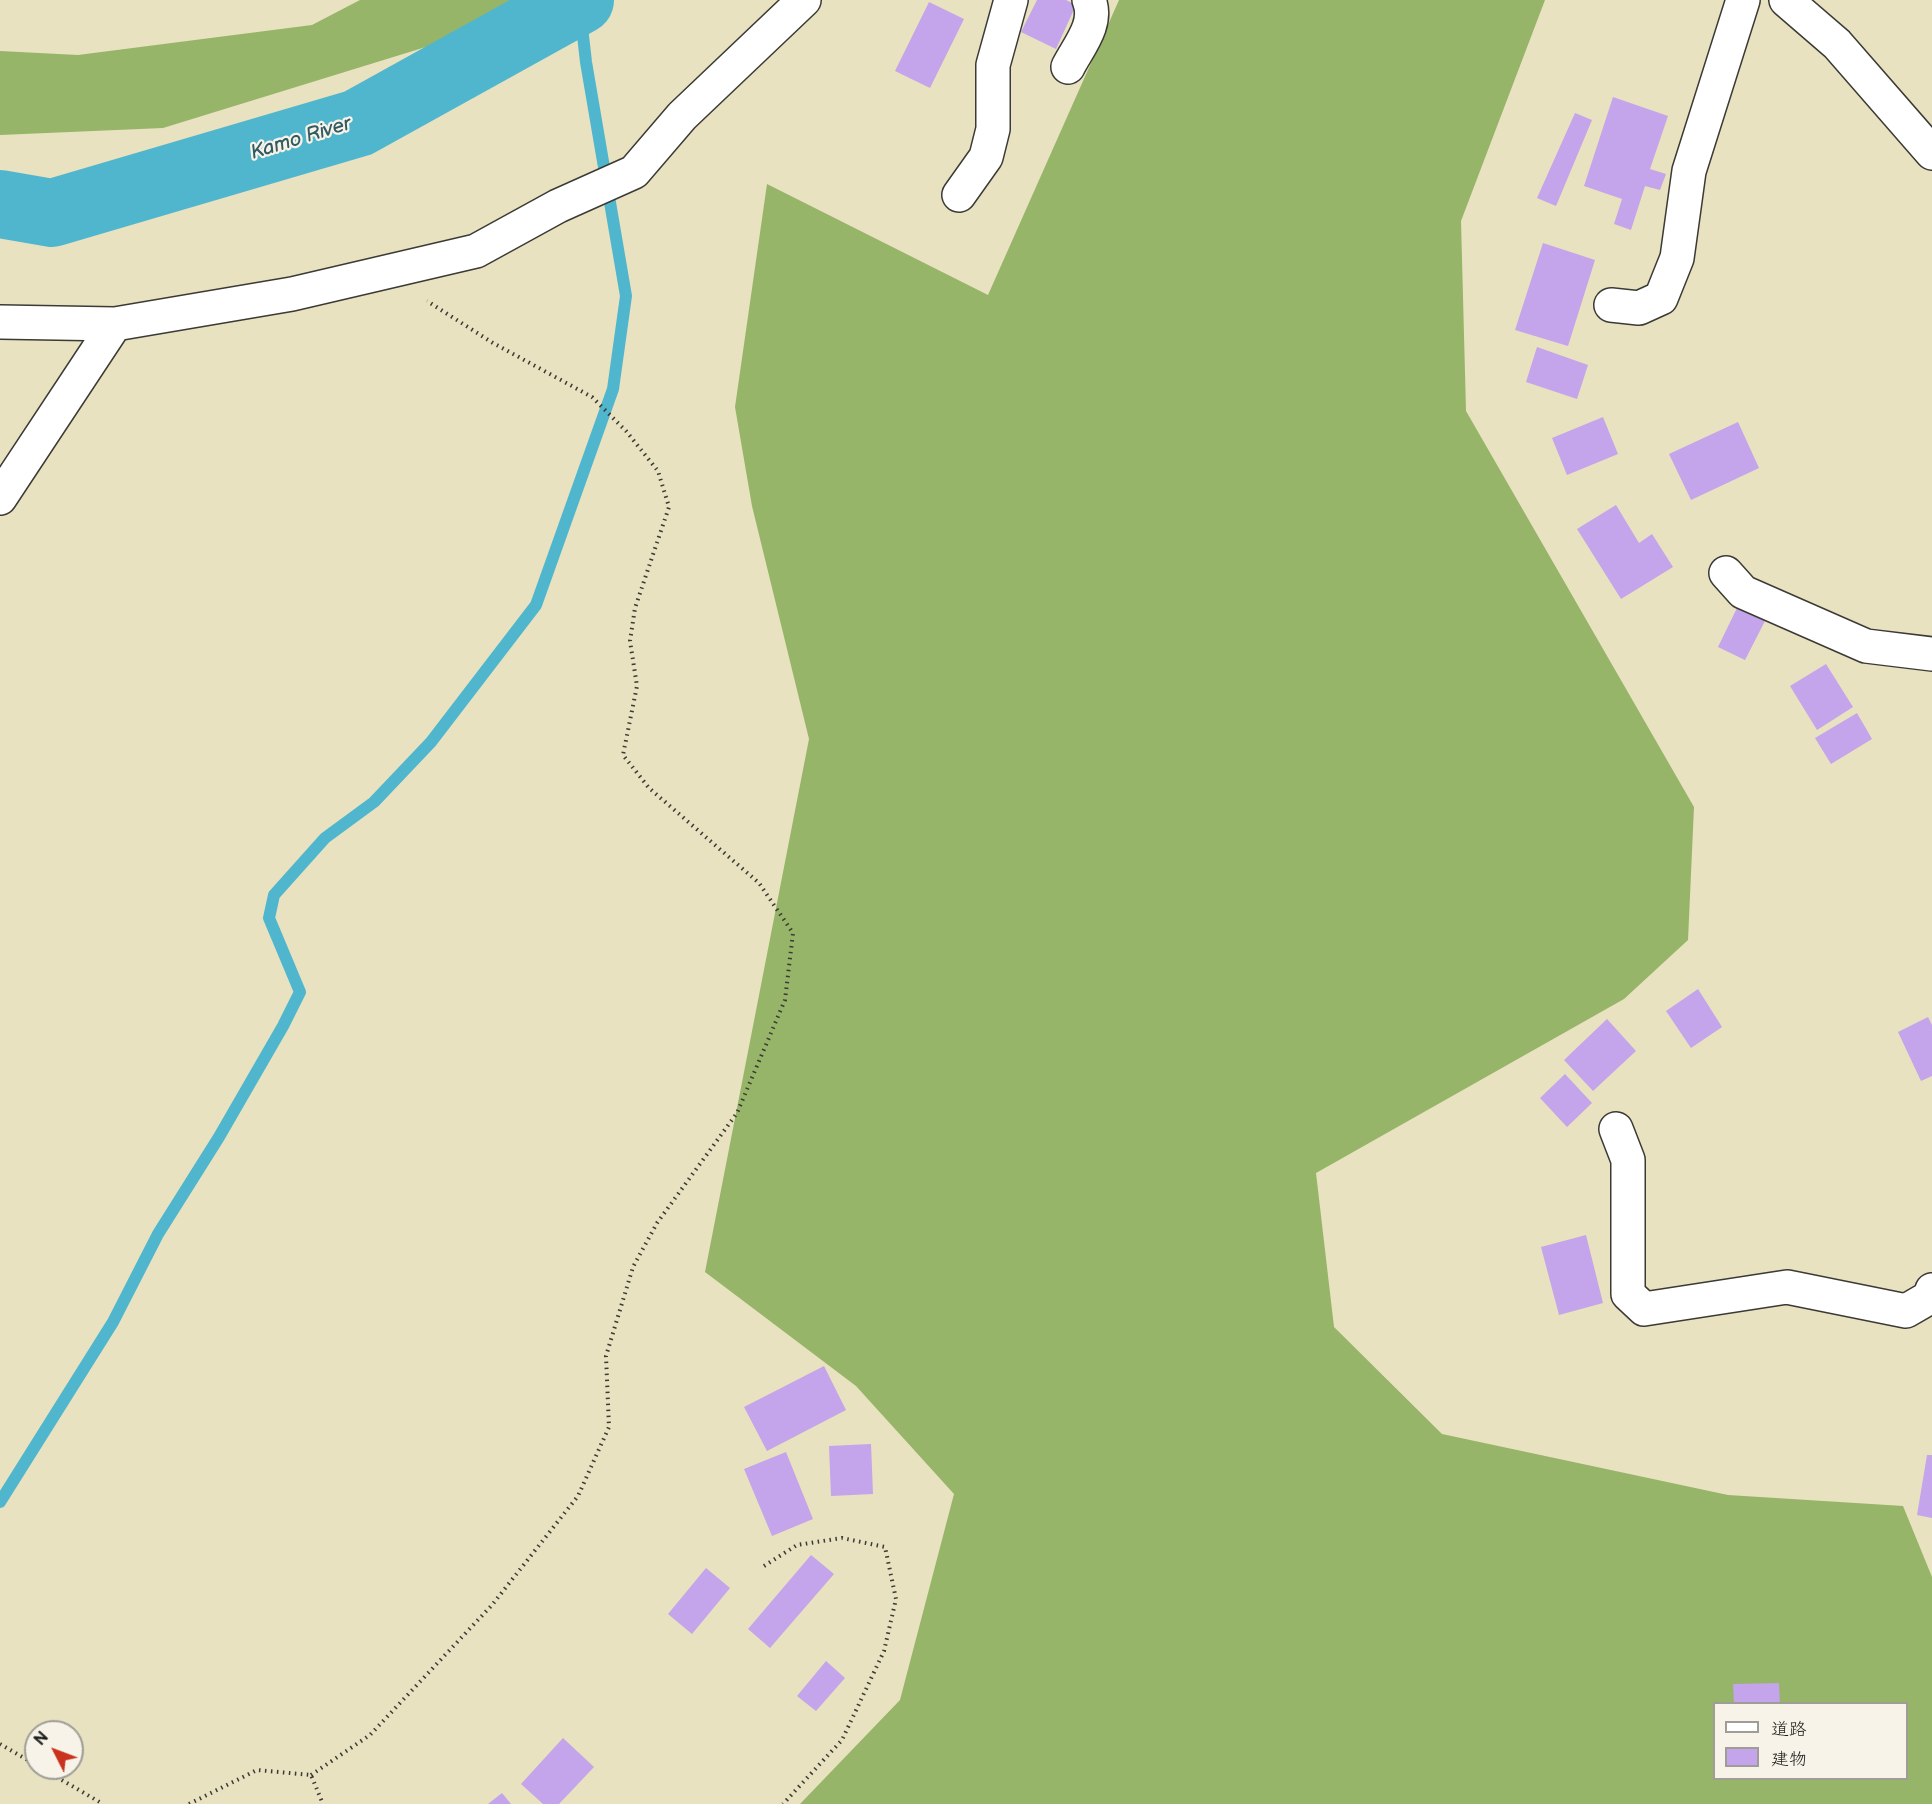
<!DOCTYPE html>
<html>
<head>
<meta charset="utf-8">
<style>
  body { margin:0 }
  #map { position:relative; width:1932px; height:1804px; overflow:hidden; background:#e8e2c0; font-family:"Balsamiq Sans","Klee One",sans-serif }
  canvas { display:block }
  .legend { position:absolute; left:1713px; top:1702px; width:195px; height:78px; box-sizing:border-box; background:#f7f3e8; border:2px solid #9f9d96; margin:0; padding:8px 10px; list-style:none; font-size:18px; color:#1c1c1c }
  .legend li { display:flex; align-items:center; gap:12px; height:30px }
  .legend b { width:30px; border:2px solid #9f9d96 }
  .north { position:absolute; left:24px; top:1720px; width:60px; height:60px; box-sizing:border-box; background:#f7f3e8; border:2px solid #9f9d96; border-radius:50%; rotate:312deg; font-size:16px; font-weight:700; line-height:24px; text-align:center; color:#1c1c1c }
  .north::after { content:''; display:block; margin:auto; width:21px; height:27px; background:#c8321e; clip-path:polygon(50% 0,100% 100%,50% 72%,0 100%) }
</style>
</head>
<body>
<div id="map">
<canvas width="1932" height="1804"></canvas>
<ul class="legend">
<li><b style="height:8px;background:#fff"></b>道路</li>
<li><b style="height:16px;background:#c4a4ea"></b>建物</li>
</ul>
<div class="north">N</div>
</div>
<script>
const ctx = document.querySelector('canvas').getContext('2d');
ctx.lineJoin = 'round';
function fill(path, color) { ctx.fillStyle = color; ctx.fill(path, 'evenodd'); }
function stroke(path, color, width, dash) { ctx.strokeStyle = color; ctx.lineWidth = width; ctx.lineCap = dash ? 'butt' : 'round'; ctx.setLineDash(dash || []); ctx.stroke(path); }
function write(font, color, halo, rows, align = 'center') {
  ctx.font = font + ' "Balsamiq Sans",sans-serif'; ctx.lineWidth = 4.5; ctx.setLineDash([]); ctx.textBaseline = 'middle'; ctx.strokeStyle = halo; ctx.fillStyle = color; for (const [text, x, y, turn = 0] of rows) {
    ctx.save(); ctx.translate(x, y); ctx.rotate((+turn || 0) * Math.PI / 180); ctx.textAlign = isNaN(turn) ? turn : align; if (halo) ctx.strokeText(text, 0, 0); ctx.fillText(text, 0, 0); ctx.restore();
  }
}
const forest = new Path2D(`
  M360 0H520L455 38 163 128 0 135V51L78 55 312 25Z
  M1119 0H1545L1461 221 1466 411 1694 807 1688 940 1624 999 1316 1173 1334 1327 1442 1434 1728 1495 1903 1506 1932 1577V1804H800L900 1700 954 1494 856 1386 705 1272 809 739 752 506 735 407 767 184 988 295ZM1714 1704H1906V1778H1714Z`);
const stream = new Path2D(`
  M0 1502 113 1322 158 1234 219 1137 283 1026 300 992 269 918 274 895 325 838 374 802 431 742 536 605 613 389 626 296 586 62 579 1`);
const river = new Path2D(`
  M0 204 52 213 358 123 580 0`);
const building = new Path2D(`
  M1037 0H1066L1076 5 1056 49 1021 32Z
  M929 2 964 19 930 88 895 71Z
  M1613 97 1668 116 1650 169 1666 174 1660 190 1645 186 1631 230 1614 224 1622 199 1584 186Z
  M1575 113 1592 120 1556 206 1537 198Z
  M1543 243 1595 260 1568 346 1515 330Z
  M1537 347 1588 365 1577 399 1526 382Z
  M1603 417 1618 454 1567 475 1552 438Z
  M1738 422 1759 468 1691 500 1669 454Z
  M1616 505 1639 543 1652 534 1673 567 1621 599 1577 529Z
  M1737 608 1765 621 1745 660 1718 647Z
  M1826 664 1853 707 1817 730 1790 686Z
  M1857 713 1872 739 1831 764 1815 738Z
  M1698 989 1722 1027 1691 1048 1666 1011Z
  M1928 1017 1932 1025V1076L1921 1081 1898 1032Z
  M1607 1019 1636 1051 1593 1091 1564 1060Z
  M1565 1074 1592 1103 1567 1127 1540 1098Z
  M1586 1235 1603 1303 1559 1315 1541 1247Z
  M824 1366 846 1410 767 1451 744 1407Z
  M871 1444 873 1494 831 1496 829 1446Z
  M786 1452 813 1519 772 1536 744 1469Z
  M1927 1455H1932V1518L1917 1515Z
  M811 1555 834 1574 770 1648 748 1629Z
  M706 1568 730 1588 692 1634 668 1614Z
  M826 1661 845 1678 816 1711 797 1696Z
  M1779 1683 1780 1704H1734L1733 1684Z
  M563 1738 594 1767 559 1804H543L521 1784Z
  M502 1793 511 1804H488Z`);
const path = new Path2D(`
  M764 1566 797 1545 842 1538 885 1547 896 1599 884 1651 842 1740 783 1804
  M0 1744 36 1765
  M41 1768 103 1804
  M311 1775 370 1735 492 1605 578 1496 609 1427 606 1356 633 1267 657 1223 737 1113 785 1000 793 933 759 883 649 788 623 755 637 686 630 641 635 608 669 507 658 471 626 431 592 397 493 343 427 301
  M189 1804 257 1770 311 1775 323 1804`);
const minor = new Path2D(`
  M1786 0 1837 44 1932 153
  M1068 67C1078 47 1099 24 1089 0
  M959 195 986 157 993 129V65L1011 0
  M1611 305 1639 308 1661 298 1677 258 1689 171 1743 0
  M0 322 115 324 292 294 476 251 558 206 634 172 682 116 804 0
  M0 498 115 324
  M1726 573 1743 592 1866 646 1932 654
  M1616 1129 1628 1160V1294L1644 1309 1787 1287 1906 1311 1930 1297 1932 1290`);
const waterNames = [
  ["Kamo River",301,139,-17]
];
fill(forest, '#96b568');
stroke(stream, '#50b6ce', 12);
stroke(river, '#50b6ce', 68);
fill(building, '#c4a4ea');
stroke(minor, '#3b3a35', 36);
stroke(path, '#3b3a35', 4, [1.5, 4.5]);
stroke(minor, '#fff', 33);
write('italic 20px', '#315a63', '#f7f3e8', waterNames);
</script>
</body>
</html>
